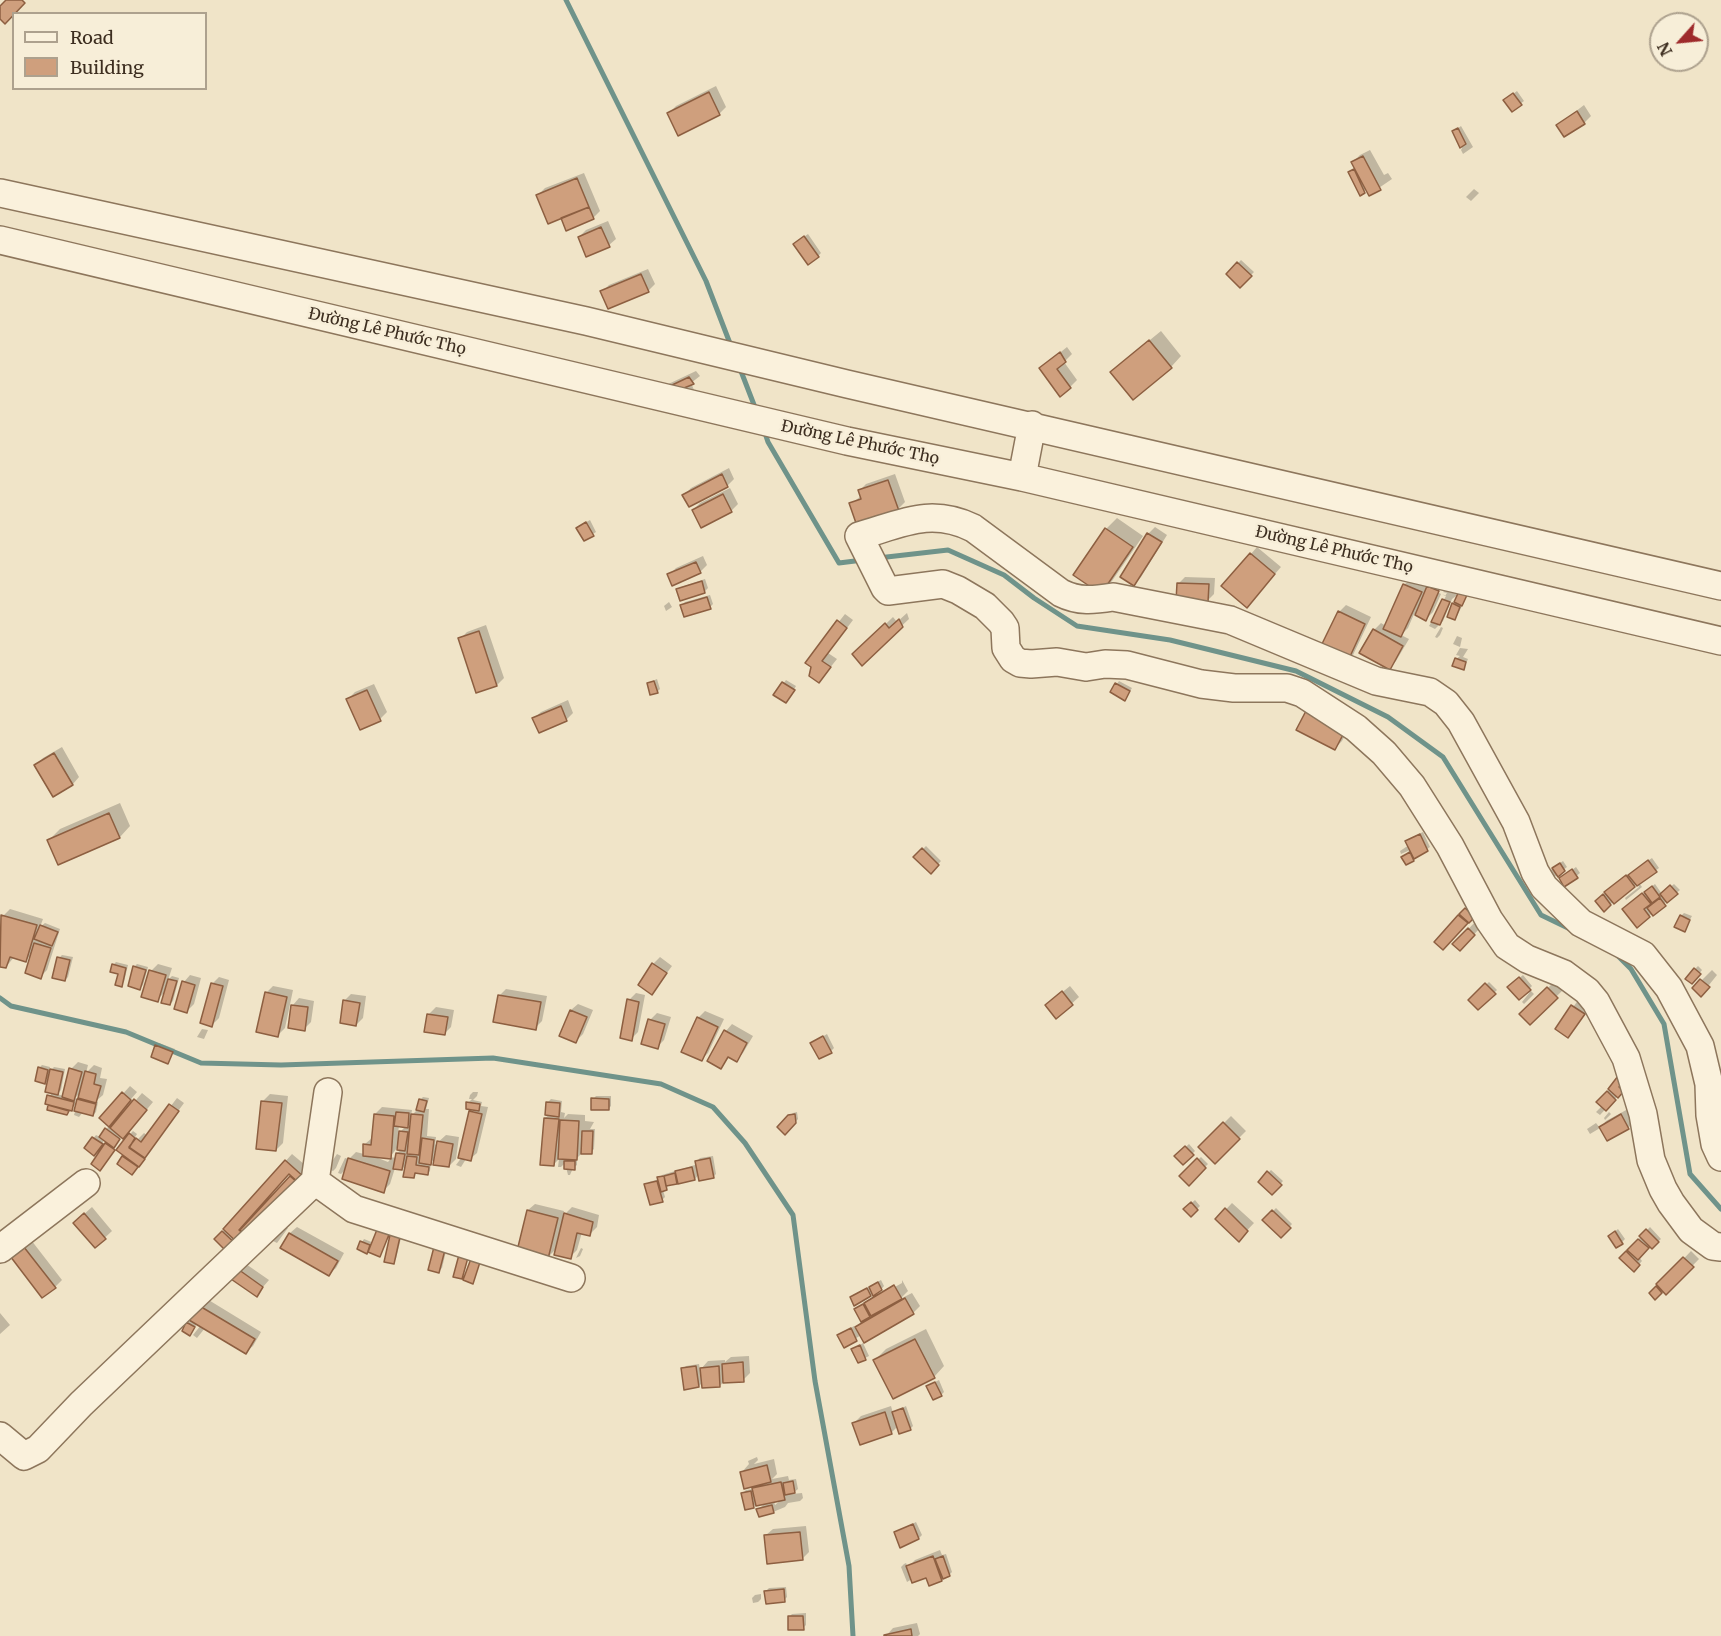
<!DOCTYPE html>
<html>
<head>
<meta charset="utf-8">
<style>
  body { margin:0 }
  #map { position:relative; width:1721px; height:1636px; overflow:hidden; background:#f0e4c8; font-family:Merriweather,serif }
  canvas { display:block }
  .legend { position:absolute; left:12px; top:12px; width:195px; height:78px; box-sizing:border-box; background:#f7eed8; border:2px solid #ada18e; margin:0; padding:8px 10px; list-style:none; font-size:18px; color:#3d2e20 }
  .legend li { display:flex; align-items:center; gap:12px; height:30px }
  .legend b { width:30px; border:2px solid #ada18e }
  .north { position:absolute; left:1649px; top:12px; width:60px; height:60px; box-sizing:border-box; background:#f7eed8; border:2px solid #ada18e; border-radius:50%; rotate:243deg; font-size:16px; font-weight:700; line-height:24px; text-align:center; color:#3d2e20 }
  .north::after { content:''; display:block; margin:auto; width:21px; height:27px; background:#9e2a2b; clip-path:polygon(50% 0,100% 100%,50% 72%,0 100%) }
</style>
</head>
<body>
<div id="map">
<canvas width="1721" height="1636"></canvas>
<ul class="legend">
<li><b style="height:8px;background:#faf1dc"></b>Road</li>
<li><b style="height:16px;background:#cf9f7d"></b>Building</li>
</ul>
<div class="north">N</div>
</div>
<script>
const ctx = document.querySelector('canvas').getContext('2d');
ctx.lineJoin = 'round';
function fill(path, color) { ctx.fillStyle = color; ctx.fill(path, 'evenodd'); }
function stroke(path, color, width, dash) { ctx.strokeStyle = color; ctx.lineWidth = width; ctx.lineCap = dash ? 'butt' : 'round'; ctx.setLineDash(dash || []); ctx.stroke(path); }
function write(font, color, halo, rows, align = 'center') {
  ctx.font = font + ' Merriweather,serif'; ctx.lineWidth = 5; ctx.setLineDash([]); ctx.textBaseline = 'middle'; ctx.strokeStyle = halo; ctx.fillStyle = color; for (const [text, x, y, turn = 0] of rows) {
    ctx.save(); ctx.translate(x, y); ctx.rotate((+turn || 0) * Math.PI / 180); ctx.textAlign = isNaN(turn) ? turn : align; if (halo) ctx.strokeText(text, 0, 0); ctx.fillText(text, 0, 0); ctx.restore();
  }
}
const shadow = new Path2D(`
  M716 86 726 107 719 114 669 113 676 106Z
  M1517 91 1524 101 1512 110 1508 98Z
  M1584 105 1591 116 1584 123 1558 125Z
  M1461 126 1473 147 1463 154 1461 150 1462 148 1453 132Z
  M1370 150 1384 175 1388 173 1392 179 1370 194 1367 189 1360 194 1349 172 1356 168 1353 162 1360 155Z
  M584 173 600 211 593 218 562 216 538 195 545 188Z
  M1474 189 1479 193 1471 201 1466 197Z
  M608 221 616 239 609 245 579 237 586 230Z
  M808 234 821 253 818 256 798 241Z
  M1241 260 1254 272 1240 286 1228 274Z
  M648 269 655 284 648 291 602 292 609 285Z
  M1161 331 1181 356 1171 367 1123 362Z
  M1067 347 1072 354 1064 362 1077 380 1070 387 1041 368Z
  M696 371 700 376 691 383 694 390 687 396 662 387Z
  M729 468 734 479 728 485 690 505 684 495 691 488Z
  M895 474 905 502 898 509 858 524 851 504 861 496 859 491 866 484Z
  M730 488 738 504 731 511 693 510 700 503Z
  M1117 518 1143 536 1112 581 1101 592 1075 574 1106 529Z
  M590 520 596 532 585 539 581 525Z
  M1155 527 1167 535 1141 577 1134 584 1148 534Z
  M1257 547 1281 567 1253 599 1251 554Z
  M703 556 707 565 700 572 669 575 676 568Z
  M1185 577 1215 578 1214 594 1207 601 1178 584Z
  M1412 578 1441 594 1433 612 1426 619 1414 614 1408 628 1401 635 1409 639 1396 661 1390 668 1374 630 1381 623 1386 626 1405 584Z
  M705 579 708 588 705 591 681 599 678 590 681 587Z
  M1446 589H1459L1456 596 1452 599 1443 621 1435 629 1429 626 1446 596 1442 594 1445 596 1447 593 1443 592Z
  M1469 592 1457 616 1454 619 1448 616 1454 604Z
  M710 595 713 604 710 607 682 605 685 602Z
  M669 602 672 607 666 611 664 606Z
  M1346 605 1371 617 1353 655 1347 662 1339 612Z
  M907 613 909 619 862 663 854 655 893 617 897 622Z
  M845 614 853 620 828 653 837 659 825 674 807 662Z
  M486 625 504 678 497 685 477 691 460 639 467 632Z
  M1441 627 1443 628 1440 635 1437 638 1435 637Z
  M1457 636 1462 638 1460 647 1453 644Z
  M1460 648 1468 649 1463 657 1468 659 1464 668 1456 659 1460 656 1456 655Z
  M657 679 660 689 657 692 648 683Z
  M786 680 796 686 789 698 776 694Z
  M1119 681 1132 688 1127 696 1112 691Z
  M374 684 387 712 380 719 348 699 355 692Z
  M568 700 573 713 566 720 534 718 541 712Z
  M1316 701 1353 720 1342 741 1335 748Z
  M62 747 79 777 73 784 54 795 36 765 43 758Z
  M120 803 130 826 120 837 59 863 49 840 60 829Z
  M1423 832 1430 847 1406 863 1403 857 1410 850 1401 854 1400 851 1409 845 1407 841 1410 838Z
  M926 846 941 861 931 872 915 857Z
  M1652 858 1659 868 1639 883 1642 887 1626 900 1625 898 1639 887 1637 884 1604 909 1597 901 1613 885Z
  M1563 861 1567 867 1549 881 1548 872Z
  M1576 867 1580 873 1565 885 1564 876Z
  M1655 884 1662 894 1674 884 1680 890 1637 926 1624 909Z
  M10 909 43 919 40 927 45 923 60 929 47 970 40 977 32 954 26 960 14 957 6 967 0 965V926L3 916Z
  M1684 913 1692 916 1684 930 1681 916Z
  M1476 921 1482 926 1460 949 1454 944Z
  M62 955 73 957 68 977 65 980 59 958Z
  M660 957 672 966 652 993 653 964Z
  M116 962 128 965 124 982 121 985 119 973 113 965Z
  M137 964 148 967 143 985 140 988 134 967Z
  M158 964 172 968 168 980 172 976 179 978 173 1001 170 1004 165 992 157 1000 151 971Z
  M1698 966 1702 970 1695 979V969Z
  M1712 970 1717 975 1701 995 1694 988Z
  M190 975 201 978 194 1004 187 1011 184 982Z
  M1523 975 1532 986 1529 989 1534 994 1524 1004 1522 1002 1530 992 1519 998 1509 987Z
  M219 977 229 980 219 1018 212 1025V984Z
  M1555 981 1563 990 1530 1022 1521 1014Z
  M1489 982 1497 990 1478 1008 1470 1000Z
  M273 986 293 990 285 1028 278 1035 266 993Z
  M1070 986 1079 997 1057 1017 1054 999Z
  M506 989 547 996 542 1021 535 1028 499 996Z
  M636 993 645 995 638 1032 631 1039 629 1000Z
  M351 994 366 996 363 1018 356 1025 344 1001Z
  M299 998 314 1001 311 1022 304 1029 293 1005Z
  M1579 999 1591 1007 1568 1036 1557 1029Z
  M578 1004 593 1010 583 1034 576 1041 561 1035 571 1010Z
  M436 1007 454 1010 451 1027 444 1034 429 1014Z
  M705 1011 724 1019 708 1053 701 1060 698 1018Z
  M657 1013 671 1017 664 1040 657 1047 650 1020Z
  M732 1024 753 1036 743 1053 736 1060 730 1056 721 1067 726 1031Z
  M202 1029 208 1030 204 1039 197 1037Z
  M827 1034 834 1048 831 1051 812 1043Z
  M159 1043 175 1049 168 1062 156 1046Z
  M78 1062 88 1065 86 1073 94 1065 102 1068 100 1078 107 1079 103 1095 96 1101 98 1102 96 1112 93 1115 83 1112 79 1117 74 1115 78 1102 67 1113 49 1109 50 1103 47 1102 52 1092 50 1076 44 1082 39 1068 42 1065 50 1067 49 1072 54 1067 65 1069 61 1090 57 1094 64 1096 71 1069ZM82 1091 81 1097 75 1104 76 1099 75 1098Z
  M1619 1077 1626 1087 1600 1115 1596 1112 1602 1106 1599 1102Z
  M130 1086 137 1092 115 1118H101Z
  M473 1092H478L477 1096 473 1100 482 1102 481 1106 488 1107 477 1153 470 1159H466L461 1167 456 1165 462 1157 470 1111 473 1109 468 1103 472 1099H469L470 1095Z
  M142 1093 153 1102 129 1131 121 1136 103 1166 106 1144 109 1142 105 1139 97 1151 86 1148 96 1135 100 1137 109 1126 112 1128Z
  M270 1094 288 1096 283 1143 276 1150 263 1101Z
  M596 1096H611V1106L608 1109 593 1099Z
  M423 1097 429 1098 426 1109H429L427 1136 436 1137 435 1145 446 1135 459 1137 456 1159 449 1166 436 1158 431 1162 430 1171 427 1174 417 1172 413 1177 407 1164 402 1169 395 1168 390 1184 383 1191 347 1168 341 1174 338 1173 345 1158 349 1159 356 1152 364 1154 365 1144 372 1138 375 1114 382 1107 412 1110 411 1116 418 1109 420 1100ZM412 1122 411 1129 405 1128ZM399 1125 406 1126 398 1134ZM397 1148 402 1149 397 1153V1158L390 1157ZM373 1156 392 1157 388 1162Z
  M177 1098 184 1103 135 1170 119 1163 125 1155 130 1134 133 1131 137 1134 132 1142 133 1144 144 1133 148 1136Z
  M551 1099 562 1101 561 1112 565 1113 564 1118 568 1114 585 1115V1121L594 1122 590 1129H595L594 1149 591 1152H583L577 1158V1165L573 1168 570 1175H568L565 1163 561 1167H558L559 1159 554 1164 545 1118 550 1114 548 1102Z
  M1628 1109 1635 1121 1628 1128 1601 1127 1606 1121Z
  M797 1112 798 1119 785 1133 779 1127 793 1113Z
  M1609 1112 1611 1114 1605 1120 1604 1118Z
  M1231 1116 1246 1131 1215 1162 1200 1147Z
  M1596 1123 1600 1128 1590 1134 1587 1129Z
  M1189 1144 1195 1151 1183 1163 1176 1156Z
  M292 1154 311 1170 242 1245 216 1239ZM290 1172 293 1175 253 1216 251 1215Z
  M337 1154 341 1156 336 1168 333 1171 327 1169Z
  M713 1156 716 1174 713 1177 699 1174 695 1179 678 1180 669 1184 666 1189 663 1190 665 1197 662 1200 646 1185 649 1182 659 1179 662 1175 698 1164 697 1161 700 1158Z
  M1201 1157 1208 1164 1189 1183 1181 1176Z
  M1271 1170 1283 1181 1272 1193 1260 1181Z
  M1195 1200 1200 1206 1191 1215 1185 1209Z
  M1232 1203 1254 1223 1239 1239 1217 1219Z
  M535 1204 564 1211 563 1216 572 1207 599 1215 597 1227 590 1234 582 1232 577 1250 570 1257 557 1248 548 1257 528 1210Z
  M92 1207 112 1231 96 1246 82 1216Z
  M1276 1208 1292 1224 1281 1236 1264 1220Z
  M279 1222 288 1228 277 1243 269 1239Z
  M297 1227 344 1253 336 1268 329 1274 282 1248 290 1233Z
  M1650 1227 1661 1239 1652 1247 1650 1245 1639 1257 1642 1261 1634 1270 1621 1258Z
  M392 1229 380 1255 358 1249 364 1239 374 1243Z
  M1618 1229 1625 1239 1622 1242 1613 1233Z
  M395 1233 402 1234 396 1259 393 1262 392 1236Z
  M28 1236 62 1280 55 1287 9 1252Z
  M448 1243 442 1268 439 1271 430 1269Z
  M581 1248 583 1249 580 1256 576 1258Z
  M1691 1251 1699 1259 1666 1293 1663 1290 1655 1298 1651 1293Z
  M243 1262 269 1280 256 1295 230 1277Z
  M881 1280 884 1286 879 1292 873 1296 875 1293 855 1304 854 1295Z
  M902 1280 908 1291 900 1299 912 1293 920 1306 913 1313 861 1335 844 1346 839 1335 854 1326 855 1328 862 1321 856 1309 872 1297V1300L902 1283Z
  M207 1299 261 1332 253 1346 246 1352 205 1328 197 1338 193 1335 201 1325 197 1323 193 1331 188 1323Z
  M0 1313 10 1325 0 1334Z
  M926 1329 944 1366 934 1377 875 1360 886 1349Z
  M863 1343 869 1356 859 1361 853 1350Z
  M749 1356 750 1373 743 1380 724 1381 720 1386 703 1382 699 1386 683 1369 686 1366 699 1364 700 1370 708 1361 725 1360V1362L731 1357Z
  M939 1380 944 1392 941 1395 931 1384Z
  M891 1406 893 1413 906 1406 913 1426 910 1429 898 1426 891 1433 854 1423 861 1416Z
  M757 1457 758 1460 754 1464 774 1459 777 1474 772 1479 788 1476 789 1480 796 1479 798 1489 792 1494 802 1493 803 1498 800 1501 788 1503 785 1507 773 1512 758 1510 765 1503H757L753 1507 743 1493 746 1490 753 1489V1485L742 1472 749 1464 748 1461ZM782 1499 775 1505 774 1501Z
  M916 1522 922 1535 919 1538 895 1533Z
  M806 1526 809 1552 802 1559 766 1535 773 1529Z
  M940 1550 942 1555 946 1554 952 1572 949 1575 942 1580 927 1576 912 1579 907 1582 901 1567 904 1564 906 1563 908 1567 915 1560Z
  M786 1587 787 1597 784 1600 766 1591 769 1588Z
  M761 1594V1599L758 1602 753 1603 752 1598 755 1595Z
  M806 1613V1625L803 1628 789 1617 792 1614Z
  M917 1623 920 1634 918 1636H886L893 1628Z`);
const stream = new Path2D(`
  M566 0 706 281 731 346
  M739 366 756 410
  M764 430 768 442 839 563 863 560
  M878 558 948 550 1004 575 1034 598 1077 626 1170 640 1296 671 1388 717 1443 757 1541 915 1570 929
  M1615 953 1631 969 1664 1024 1690 1174 1721 1209
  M0 998 11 1006 126 1032 201 1063 281 1065 493 1058 661 1084 713 1107 745 1143 793 1215 815 1381 849 1566 853 1636`);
const building = new Path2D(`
  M6 0H22L25 3 5 24 0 19V6Z
  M709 92 720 115 678 136 667 113Z
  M1513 93 1522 105 1512 112 1503 100Z
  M1577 111 1585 124 1564 137 1556 125Z
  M1458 128 1466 144 1460 148 1452 131Z
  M1363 156 1381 190 1369 196 1351 162Z
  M1354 169 1365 193 1360 196 1348 172Z
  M577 178 589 207 548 224 536 195Z
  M589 207 594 219 566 231 561 218Z
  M601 227 610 247 586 257 578 237Z
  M804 236 819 257 808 265 793 244Z
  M1237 262 1252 276 1240 288 1226 274Z
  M641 274 649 292 608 309 600 291Z
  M1149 340 1172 368 1133 400 1110 372Z
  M1060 352 1066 362 1057 369 1071 388 1060 397 1039 368Z
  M689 377 694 384 684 388 688 398 653 394Z
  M722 474 728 487 689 507 682 495Z
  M888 480 899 511 857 526 849 503 861 499 858 490Z
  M723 494 732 512 701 528 692 510Z
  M586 522 594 536 584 541 576 528Z
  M1105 528 1133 547 1101 594 1073 575Z
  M1147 533 1162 542 1134 586 1120 577Z
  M1250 553 1275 574 1247 608 1221 586Z
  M696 562 701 573 672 586 667 574Z
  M702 581 705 593 680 601 676 589Z
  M1177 583 1209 584 1208 602 1176 601Z
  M1403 584 1422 592 1401 637 1383 629Z
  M1427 586 1439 591 1426 621 1415 615Z
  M1459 591 1467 595 1462 606 1454 602Z
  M707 597 711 609 684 617 680 605Z
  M1442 599 1450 602 1440 625 1431 622Z
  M1452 603 1460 607 1455 620 1447 617Z
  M1338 611 1365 624 1347 663 1319 650Z
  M899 619 903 627 862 666 852 654 885 623 889 628Z
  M837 620 847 628 822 661 831 667 819 683 809 676 811 667 805 663Z
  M1373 629 1403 646 1390 670 1359 653Z
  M479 631 497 686 476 693 458 638Z
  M1455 658 1466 662 1464 670 1452 666Z
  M654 681 658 693 650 695 647 683Z
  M782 682 795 690 786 703 773 695Z
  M1115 683 1130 691 1125 701 1110 692Z
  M367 690 381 721 360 730 346 699Z
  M561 706 567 721 539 733 532 718Z
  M1308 707 1347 727 1335 750 1296 730Z
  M54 753 73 785 53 797 34 765Z
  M109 813 120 838 58 865 47 840Z
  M1420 834 1428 851 1414 859 1405 841Z
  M922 848 939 865 931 874 913 857Z
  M1410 852 1414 861 1406 865 1401 857Z
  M1648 860 1657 872 1637 886 1628 875Z
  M1560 863 1565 871 1558 877 1552 868Z
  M1572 869 1578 878 1564 887 1559 878Z
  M1626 875 1635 887 1614 904 1604 892Z
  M1670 885 1678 894 1667 903 1660 894Z
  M1652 886 1660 897 1652 903 1644 892Z
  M1642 893 1651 904 1644 909 1650 917 1637 928 1622 909Z
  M1603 894 1611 905 1604 912 1595 901Z
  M1660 898 1666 906 1653 916 1647 908Z
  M1465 908 1475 917 1469 923 1459 914Z
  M1 915 37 925 26 962 10 957 6 968 0 967Z
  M1458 915 1468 923 1443 950 1434 942Z
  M1680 915 1690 920 1685 932 1674 927Z
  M40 925 58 932 52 946 34 939Z
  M1468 928 1475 935 1460 951 1452 944Z
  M34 943 51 948 41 979 25 973Z
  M57 957 70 960 65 981 52 978Z
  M652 963 667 973 652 995 638 985Z
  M112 964 126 968 122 987 115 985 118 974 110 972Z
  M133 966 146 970 140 990 128 986Z
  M1694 968 1701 974 1692 984 1685 979Z
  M149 970 166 975 158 1002 141 997Z
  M1519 977 1531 990 1519 1000 1507 987Z
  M168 979 177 981 170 1005 161 1003Z
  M1700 979 1710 987 1701 997 1692 988Z
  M182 981 195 985 187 1013 174 1009Z
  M211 983 223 986 212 1027 200 1023Z
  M1485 983 1496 994 1478 1010 1468 1000Z
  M1547 987 1558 998 1530 1025 1519 1014Z
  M1062 991 1073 1005 1056 1019 1045 1005Z
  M265 992 287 997 278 1037 256 1032Z
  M498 995 541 1002 536 1030 493 1022Z
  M627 999 639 1002 632 1041 620 1038Z
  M343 1000 360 1003 356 1026 340 1023Z
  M291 1005 308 1007 305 1031 288 1028Z
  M1571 1005 1585 1014 1568 1038 1555 1029Z
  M570 1010 587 1017 576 1043 559 1036Z
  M427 1014 448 1017 445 1035 424 1032Z
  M697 1017 718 1027 702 1061 681 1052Z
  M648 1019 665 1024 658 1049 641 1044Z
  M724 1030 747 1043 737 1062 728 1057 721 1069 707 1061Z
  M823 1036 832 1053 819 1059 810 1043Z
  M155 1045 173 1052 168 1064 151 1057Z
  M38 1067 48 1070 45 1084 35 1081Z
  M69 1068 82 1072 74 1101 62 1097Z
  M50 1069 63 1072 58 1095 45 1092Z
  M85 1071 96 1074 94 1084 101 1086 96 1103 78 1098Z
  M1618 1076 1624 1081 1619 1087 1624 1091 1618 1098 1608 1089Z
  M1607 1091 1616 1100 1606 1111 1596 1102Z
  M122 1092 131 1100 109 1127 99 1118Z
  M47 1095 74 1102 72 1111 45 1104Z
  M591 1098 609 1099V1110H591Z
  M77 1099 96 1104 93 1116 74 1111Z
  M134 1099 147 1110 123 1139 110 1128Z
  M419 1099 427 1101 424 1112 416 1110Z
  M261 1101 282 1103 276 1151 256 1149Z
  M466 1102 480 1104 479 1111 466 1109Z
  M546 1102 560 1103 559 1117 545 1115Z
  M169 1104 179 1111 145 1158 129 1147 136 1138 141 1142Z
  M48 1105 69 1111 67 1115 47 1110Z
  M469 1111 482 1114 471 1161 458 1158Z
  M396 1112 409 1113 408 1128 394 1126Z
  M374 1114 394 1116 391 1159 363 1156V1144L371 1145Z
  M411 1114 423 1115 419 1155 407 1154Z
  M795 1114 796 1123 785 1135 777 1127 788 1115Z
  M1621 1114 1629 1129 1607 1141 1599 1127Z
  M544 1118 559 1119 554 1166 540 1165Z
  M560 1120 579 1121 577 1160 558 1159Z
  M1223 1122 1240 1139 1215 1164 1198 1147Z
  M105 1128 120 1139 114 1148 99 1137Z
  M399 1131 408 1132 405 1151 397 1150Z
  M582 1131H593L592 1154H581Z
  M129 1133 135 1138 129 1148 145 1159 139 1167 116 1150Z
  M92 1137 103 1144 94 1156 84 1148Z
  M422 1138 434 1140 431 1165 419 1163Z
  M437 1141 453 1144 449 1167 433 1165Z
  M105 1143 115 1150 100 1171 91 1164Z
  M1185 1146 1194 1155 1183 1165 1174 1156Z
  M396 1153 405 1154 402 1170 393 1169Z
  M122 1156 138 1167 132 1175 117 1164Z
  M407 1156 417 1157 416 1165 429 1167 428 1175 415 1173 414 1178 403 1177Z
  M348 1158 390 1171 384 1193 342 1179Z
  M710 1158 714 1178 699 1181 695 1161Z
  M1197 1158 1206 1168 1189 1186 1179 1176Z
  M285 1160 305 1178 300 1184 289 1174 239 1230 249 1239 242 1247 223 1229Z
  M564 1161H575V1170L564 1169Z
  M692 1167 695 1180 678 1184 675 1171Z
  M1267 1171 1282 1185 1272 1195 1258 1182Z
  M675 1173 677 1184 666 1186 664 1176Z
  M290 1176 299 1184 249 1238 240 1230Z
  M664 1176 667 1190 661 1192 657 1177Z
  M657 1181 663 1202 650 1205 644 1184Z
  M1191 1202 1198 1210 1191 1217 1183 1209Z
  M1225 1208 1248 1231 1239 1242 1215 1219Z
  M527 1210 558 1218 548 1259 517 1251Z
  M1272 1210 1291 1228 1281 1238 1262 1220Z
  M84 1213 106 1239 95 1248 73 1223Z
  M564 1213 593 1222 590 1236 577 1233 571 1259 554 1255Z
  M378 1227 390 1232 380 1257 368 1252Z
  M1646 1229 1659 1242 1652 1249 1639 1236Z
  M222 1231 240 1248 231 1256 214 1239Z
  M1615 1231 1623 1244 1616 1248 1608 1236Z
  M289 1233 338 1261 329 1276 280 1248Z
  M390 1235 400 1237 394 1264 384 1262Z
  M1638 1239 1649 1248 1638 1260 1627 1250Z
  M360 1241 370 1245 367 1254 357 1249Z
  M20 1242 56 1288 42 1298 7 1252Z
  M435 1243 446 1246 439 1273 428 1270Z
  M460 1251 469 1254 462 1279 453 1277Z
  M1626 1251 1640 1265 1634 1272 1619 1258Z
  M472 1256 481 1259 473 1284 463 1280Z
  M1683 1257 1694 1267 1666 1295 1656 1284Z
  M235 1267 263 1287 257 1297 228 1277Z
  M878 1282 882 1290 873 1296 869 1287Z
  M894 1285 902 1299 871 1316 864 1303Z
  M1656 1286 1662 1293 1655 1300 1649 1293Z
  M867 1288 871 1296 854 1306 850 1297Z
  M905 1298 914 1314 864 1343 855 1327Z
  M863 1304 870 1317 861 1322 854 1309Z
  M198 1305 255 1339 246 1354 189 1320Z
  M186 1322 195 1327 190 1336 182 1331Z
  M851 1328 857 1341 844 1348 837 1335Z
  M915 1339 935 1378 893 1399 873 1360Z
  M860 1345 866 1360 858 1363 851 1349Z
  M743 1362 744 1382 723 1383 722 1364Z
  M696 1366 699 1387 684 1390 681 1368Z
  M719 1366 720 1387 702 1388 700 1368Z
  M935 1382 942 1396 933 1400 926 1386Z
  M903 1408 911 1430 899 1434 892 1412Z
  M885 1412 892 1434 860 1445 852 1423Z
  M767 1465 771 1482 744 1489 740 1472Z
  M793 1481 795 1493 785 1495 783 1483Z
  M781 1482 785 1500 756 1506 752 1488Z
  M751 1491 754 1508 745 1510 741 1493Z
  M772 1505 774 1513 759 1517 756 1509Z
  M913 1524 919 1539 900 1548 894 1532Z
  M800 1532 803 1560 767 1564 764 1535Z
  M933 1556 942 1581 929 1586 926 1578 912 1583 906 1566Z
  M943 1556 950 1576 943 1579 935 1559Z
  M784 1589 785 1602 766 1604 764 1591Z
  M788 1616H803L804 1630H788Z
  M911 1629 912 1636H884V1635Z`);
const minor = new Path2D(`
  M0 193 586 321 847 384 1721 586
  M0 240 847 441 1022 477 1721 641
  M1022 477 1032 425
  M1721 1157 1715 1144 1710 1115 1709 1084 1700 1046 1669 988 1643 955 1581 923 1544 887 1535 872 1516 822 1461 722 1446 703 1430 692 1376 681 1230 620 1113 597C1094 600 1079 602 1061 593L973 528C930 507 901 524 859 536L885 588 888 591 943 584 958 590 985 606 1001 622 1005 628 1006 648 1013 659 1020 663 1031 664 1057 662 1086 667 1105 664 1127 665 1201 684 1234 688H1287L1302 693 1356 728 1384 753 1412 786 1450 846 1489 920 1507 946 1527 959 1564 974 1587 991 1596 1002 1626 1058 1643 1114 1651 1160 1663 1189 1671 1203 1691 1230 1713 1246 1721 1247
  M315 1181 328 1092
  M0 1249 86 1183
  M0 1436 24 1456 38 1449 81 1404 315 1181 354 1209 571 1278`);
const streetNames = [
  ["Đường Lê Phước Thọ",387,332,13],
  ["Đường Lê Phước Thọ",860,443,12],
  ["Đường Lê Phước Thọ",1334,550,13]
];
fill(shadow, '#0003');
stroke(stream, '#6f938a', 5);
fill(building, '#cf9f7d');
stroke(building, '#8d5f41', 1.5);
stroke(minor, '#8d765c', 30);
stroke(minor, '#faf1dc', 27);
write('16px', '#3d2e20', '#f7eed8', streetNames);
</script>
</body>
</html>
